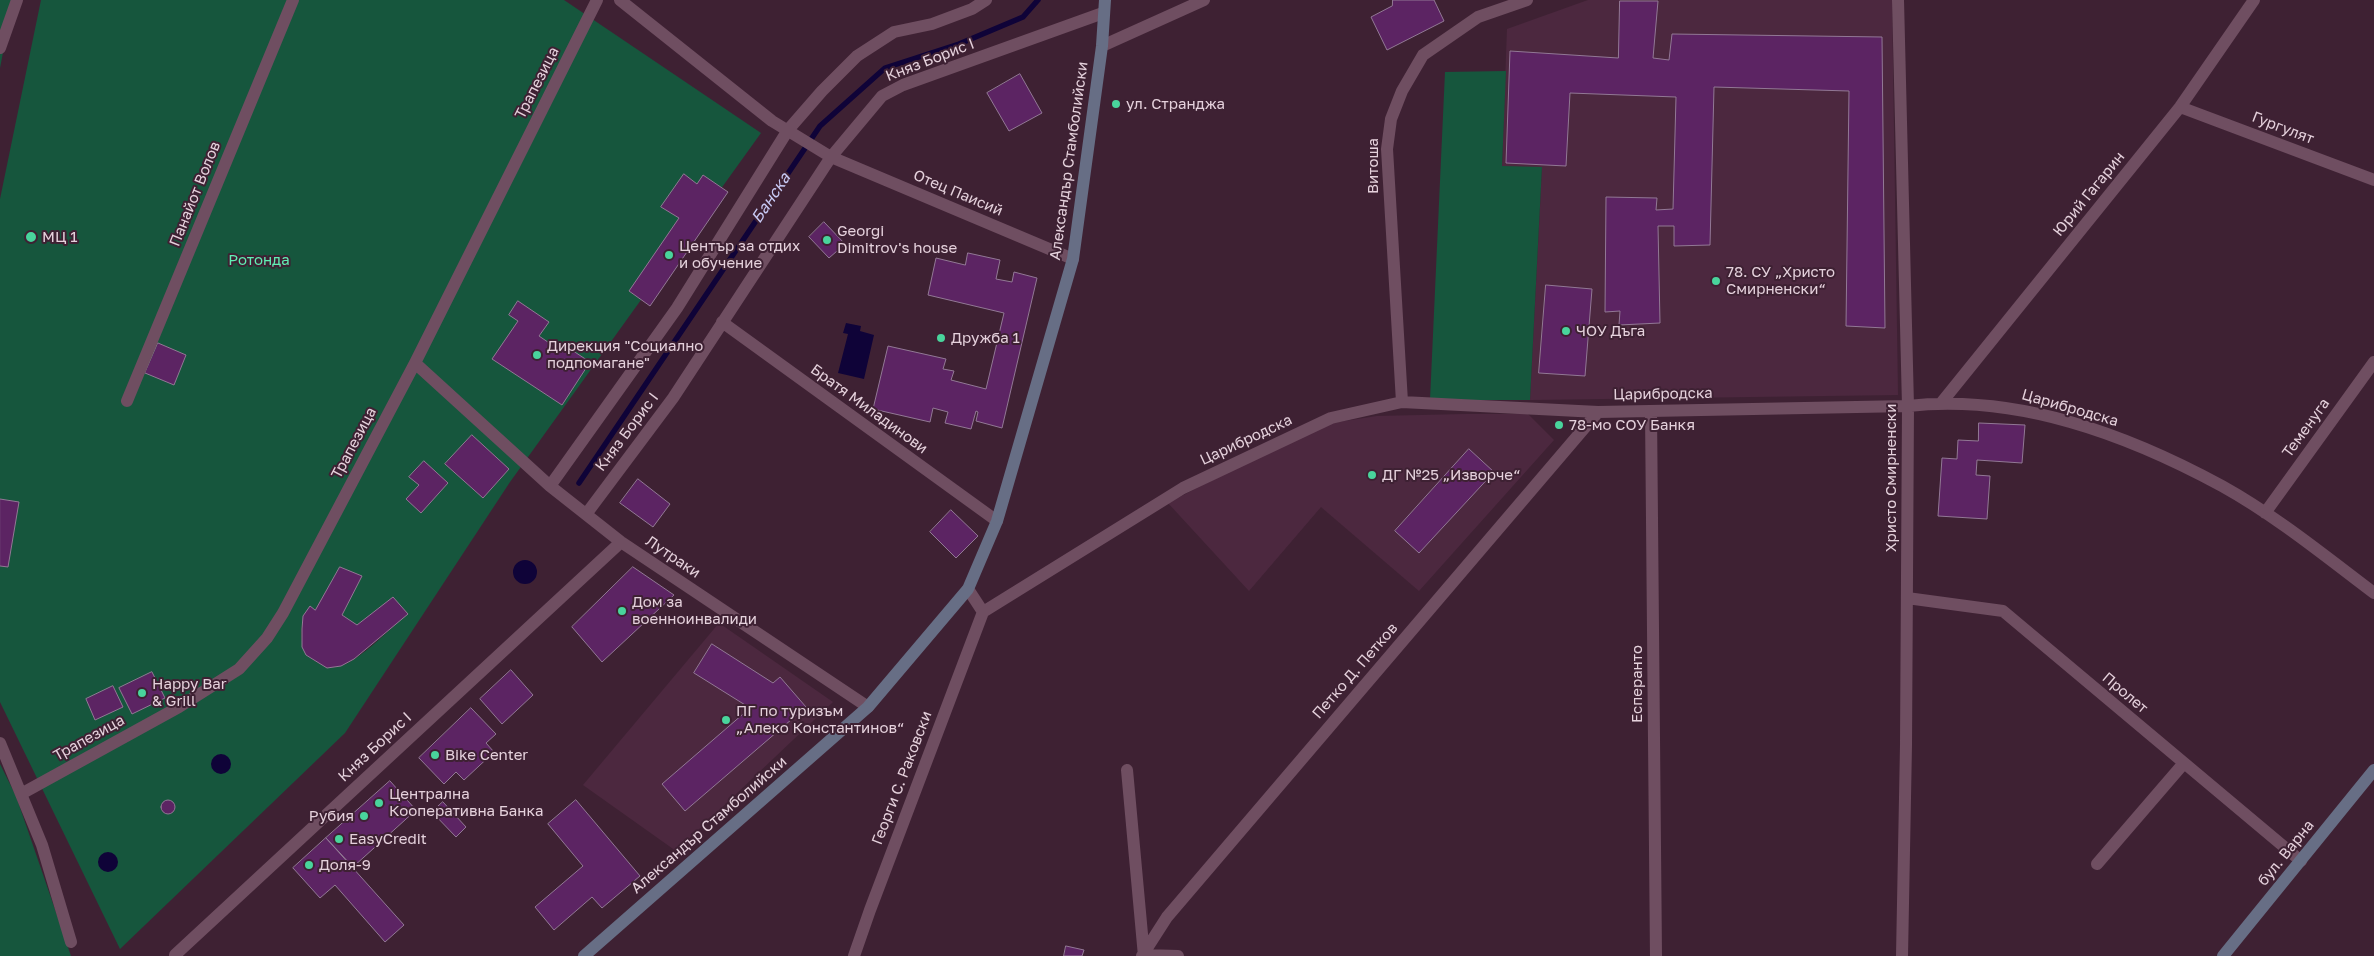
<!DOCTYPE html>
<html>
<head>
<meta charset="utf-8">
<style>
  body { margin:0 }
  canvas { display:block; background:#3e2133 }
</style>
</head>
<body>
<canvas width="2374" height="956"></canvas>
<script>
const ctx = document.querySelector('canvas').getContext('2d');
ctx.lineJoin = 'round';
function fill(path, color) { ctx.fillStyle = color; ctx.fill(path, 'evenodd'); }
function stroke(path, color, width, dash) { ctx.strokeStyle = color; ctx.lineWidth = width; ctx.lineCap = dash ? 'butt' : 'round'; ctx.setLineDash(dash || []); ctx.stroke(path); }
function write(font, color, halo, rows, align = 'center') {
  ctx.font = font + ' "Golos Text",sans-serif'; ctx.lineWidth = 4; ctx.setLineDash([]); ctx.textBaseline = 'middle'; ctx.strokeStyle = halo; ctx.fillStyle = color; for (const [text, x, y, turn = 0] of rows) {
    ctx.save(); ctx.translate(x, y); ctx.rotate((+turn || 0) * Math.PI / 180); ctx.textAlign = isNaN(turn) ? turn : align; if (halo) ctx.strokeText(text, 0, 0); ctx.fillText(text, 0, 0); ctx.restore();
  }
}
const built = new Path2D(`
  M1588 0H1892L1898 395 1530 400 1542 168 1502 167 1507 29Z
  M1466 414H1528L1554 440 1419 591 1321 507 1249 591 1168 503 1319 425 1377 416Z
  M719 623 833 702 676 851 583 785Z`);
const green = new Path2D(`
  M0 0H13L0 68Z
  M41 0H564L761 133 510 482 345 733 120 949 0 702V199ZM472 435 509 469 483 498 445 464ZM424 461 448 483 419 485 410 476ZM340 567 362 576 342 615 357 625 393 597 407 614C392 627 358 662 340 666 331 669 323 666 315 661 298 651 301 634 303 616L315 610Z
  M1506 71 1502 166 1542 167 1530 400H1430L1445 72Z
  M0 764 16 796 71 956H0Z`);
const water = new Path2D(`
  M846 323 861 326 860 331 874 335 864 379 838 373 848 334 843 333Z
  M513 572a12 12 0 1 1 24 0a12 12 0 1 1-24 0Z
  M211 764a10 10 0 1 1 20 0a10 10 0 1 1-20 0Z
  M98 862a10 10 0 1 1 20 0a10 10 0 1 1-20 0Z`);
const stream = new Path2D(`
  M579 483 820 126 885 68 959 44 1023 17 1038 0`);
const building = new Path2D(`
  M1393 0H1434L1444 21 1387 50 1371 17 1392 6Z
  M1620 1H1658L1653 58 1669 60 1672 34 1882 37 1885 328 1846 326 1849 91 1714 87 1710 245 1674 246V226H1658L1660 323 1619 325 1620 311 1605 312 1606 197 1657 198 1656 210 1673 209 1676 97 1570 93 1566 166 1506 163 1510 51 1618 58Z
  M1020 74 1042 113 1009 131 987 93Z
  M684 174 697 184 703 175 728 192 650 306 629 291 679 218 661 207Z
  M824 222 845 244 829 258 809 237Z
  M968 253 1000 260 996 279 1012 282 1014 272 1037 278 1002 428 976 421 978 412 976 411 971 429 945 423 948 412 933 408 930 422 873 409 888 346 946 359 943 369 954 371 951 380 986 389 1004 313 928 295 936 258 965 265Z
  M1546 285 1592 289 1585 376 1539 373Z
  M518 301 549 322 539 336 561 351 564 345 590 362 562 405 492 359 518 321 509 315Z
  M158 343 186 355 174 385 145 373Z
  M1979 423 2025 425 2022 463 1977 460 1976 475 1990 476 1987 519 1938 516 1942 458 1957 459 1958 440 1978 441Z
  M472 435 509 469 483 498 445 464Z
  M1469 449 1494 472 1419 553 1395 531Z
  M424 461 448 483 421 513 406 499 419 485 409 477Z
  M638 479 670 504 653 527 620 503Z
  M0 499 19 502 8 567 0 566Z
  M951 510 978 536 956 558 930 532Z
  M340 567 362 576 342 615 357 625 393 597 408 614 354 659 341 666 327 668 306 655 302 647V629L303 616 310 606 315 610Z
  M633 567 674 595 602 662 572 627Z
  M712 644 773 683 780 677 806 707 685 811 662 784 750 708 694 673Z
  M511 670 533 695 502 724 480 699Z
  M152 672 165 698 132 714 119 688Z
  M113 686 123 707 95 720 86 699Z
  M471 708 496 734 486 743 494 752 464 780 456 772 444 784 419 758Z
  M390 781 416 810 353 867 326 838Z
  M161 807a7 7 0 1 1 14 0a7 7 0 1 1-14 0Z
  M576 800 640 876 602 908 592 897 554 930 535 907 583 866 548 824Z
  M443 802 466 827 456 837 432 812Z
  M326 838 404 925 385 942 335 885 320 898 293 868Z
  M1066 946 1084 950 1082 956H1064Z`);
const street = new Path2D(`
  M620 0 772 121 831 157 1073 259
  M1898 0 1908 406 1906 745 1902 956
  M1102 46 1204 0
  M0 48 17 0
  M2180 107 2374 180
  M722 322 997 521
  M415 363 550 486 621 542 868 707
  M127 401 293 0
  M1402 402 1387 149 1391 119 1402 91 1423 55 1478 17 1527 0
  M1942 402 2180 107 2254 0
  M1651 411 1656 956
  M550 486 677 308 788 130 822 91 857 56 894 32 932 24 972 9 986 0
  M587 513 673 398 831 157 882 96 903 85 1103 13
  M2265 513 2374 362
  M968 589 983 612 1183 488 1331 418 1402 402 1598 412 1908 406C2018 394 2126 434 2222 486 2276 516 2325 556 2374 593
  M1907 598 2003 611 2301 861
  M0 743 42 845 71 942
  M1127 770 1144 956
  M21 794 179 707 239 669 267 638 283 613 415 363 597 0
  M2097 864 2184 763
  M175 955 621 542
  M1143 955 1178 956
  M854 956 870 910 983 612
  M1142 956 1167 917 1598 412`);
const secondary = new Path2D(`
  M584 956 868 707 968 589 997 521 1073 259 1102 46 1105 0
  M2223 956 2374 770`);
const markers = [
  [1116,104,5,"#49d49c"],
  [31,237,6,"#49d49c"],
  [827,240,5,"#49d49c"],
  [669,255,5,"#49d49c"],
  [1716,281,5,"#49d49c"],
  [1566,331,5,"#49d49c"],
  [941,338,5,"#49d49c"],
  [537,355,5,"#49d49c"],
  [1559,425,5,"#49d49c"],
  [1372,475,5,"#49d49c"],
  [622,611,5,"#49d49c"],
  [142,693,5,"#49d49c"],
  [726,720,5,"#49d49c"],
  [435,755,5,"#49d49c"],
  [379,803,5,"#49d49c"],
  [364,816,5,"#49d49c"],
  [339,839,5,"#49d49c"],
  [309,865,5,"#49d49c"]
];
const streetNames = [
  ["Княз Борис I",930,60,-21],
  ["Трапезица",537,83,-63],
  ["Гургулят",2283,128,21],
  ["Александър Стамболийски",1069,161,-82],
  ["Витоша",1373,166,-90],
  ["Отец Паисий",958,193,23],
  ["Панайот Волов",195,194,-68],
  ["Юрий Гагарин",2089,194,-51],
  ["Царибродска",1663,394,-1],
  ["Царибродска",2070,408,16],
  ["Братя Миладинови",869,409,36],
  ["Теменуга",2306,428,-54],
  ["Княз Борис I",627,432,-53],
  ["Царибродска",1246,440,-25],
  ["Трапезица",354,443,-62],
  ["Христо Смирненски",1891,478,-90],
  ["Лутраки",673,557,34],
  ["Петко Д. Петков",1355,671,-49],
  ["Есперанто",1637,684,-90],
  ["Пролет",2125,693,40],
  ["Трапезица",89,738,-29],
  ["Княз Борис I",375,747,-43],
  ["Георги С. Раковски",902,778,-69],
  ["Александър Стамболийски",709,825,-41],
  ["бул. Варна",2286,853,-51]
];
const poiNames = [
  ["ул. Странджа",1126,104],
  ["Georgi",837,231],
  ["Dimitrov's house",837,248],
  ["МЦ 1",42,237],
  ["Център за отдих",679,246],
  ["и обучение",679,263],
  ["78. СУ „Христо",1726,272],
  ["Смирненски“",1726,289],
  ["ЧОУ Дъга",1576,331],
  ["Дружба 1",951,338],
  ["Дирекция \"Социално",547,346],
  ["подпомагане\"",547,363],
  ["78-мо СОУ Банкя",1569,425],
  ["ДГ №25 „Изворче“",1382,475],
  ["Дом за",632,602],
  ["военноинвалиди",632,619],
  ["Happy Bar",152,684],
  ["& Grill",152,701],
  ["ПГ по туризъм",736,711],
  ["„Алеко Константинов“",736,728],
  ["Bike Center",445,755],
  ["Централна",389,794],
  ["Кооперативна Банка",389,811],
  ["Рубия",354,816,"right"],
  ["EasyCredit",349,839],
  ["Доля-9",319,865]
];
const parkNames = [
  ["Ротонда",259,260]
];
const waterNames = [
  ["Банска",771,198,-56]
];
fill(built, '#4c283f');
fill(green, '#16563d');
fill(water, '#0f0338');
stroke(stream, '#0f0338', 5.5);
fill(building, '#5c2463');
stroke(building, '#927895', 1);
stroke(street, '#6f4e61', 12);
stroke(secondary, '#676e85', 12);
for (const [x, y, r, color] of markers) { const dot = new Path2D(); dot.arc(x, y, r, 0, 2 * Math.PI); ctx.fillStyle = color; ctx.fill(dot); stroke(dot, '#3e2133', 2); }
write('15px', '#e5d1dc', '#3e2133', streetNames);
write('15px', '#e5d1dc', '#3e2133', poiNames, 'left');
write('15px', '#61efb4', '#3e2133', parkNames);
write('italic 16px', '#c8caf5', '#3e2133', waterNames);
</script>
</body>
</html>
